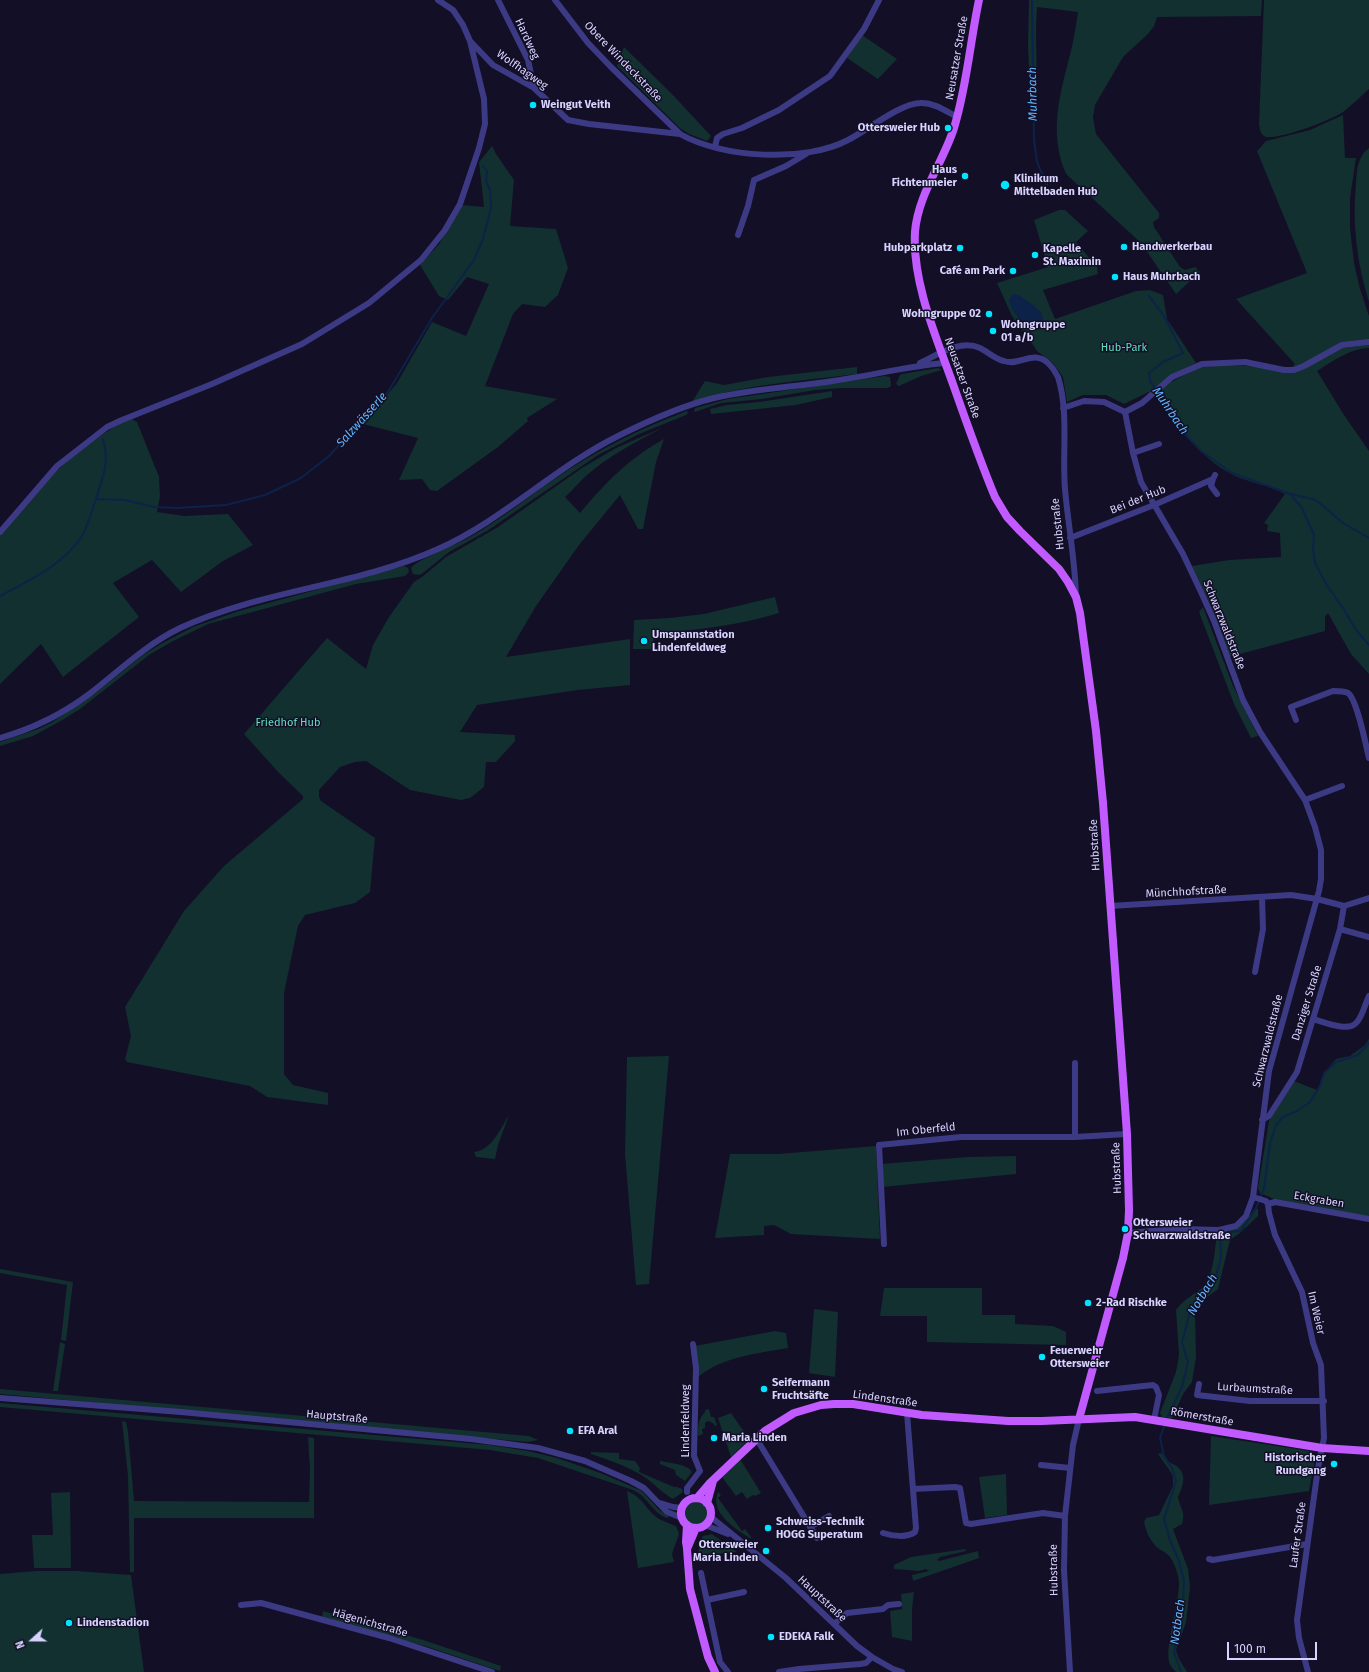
<!DOCTYPE html>
<html>
<head>
<meta charset="utf-8">
<style>
  body { margin:0 }
  #map { position:relative; width:1369px; height:1672px; overflow:hidden; background:#130f26; font-family:"Fira Sans",sans-serif }
  canvas { display:block }
  .north { position:absolute; left:12px; top:1620px; width:40px; height:40px; -webkit-text-stroke:3px #130f26; paint-order:stroke; rotate:249deg; font-size:11px; font-weight:700; line-height:16px; text-align:center; color:#d9d4ff }
  .north::after { content:''; display:block; margin:auto; width:14px; height:18px; background:#d9d4ff; clip-path:polygon(50% 0,100% 100%,50% 72%,0 100%) }
  .scale { position:absolute; left:1227px; top:1642px; width:90px; height:18px; box-sizing:border-box; border:2px solid #d9d4ff; border-top:0; padding-left:5px; font-size:12px; line-height:14px; white-space:nowrap; color:#d9d4ff; -webkit-text-stroke:3px #130f26; paint-order:stroke }
</style>
</head>
<body>
<div id="map">
<canvas width="1369" height="1672"></canvas>
<div class="north">N</div>
<div class="scale">100 m</div>
</div>
<script>
const ctx = document.querySelector('canvas').getContext('2d');
ctx.lineJoin = 'round';
function fill(path, color) { ctx.fillStyle = color; ctx.fill(path, 'evenodd'); }
function stroke(path, color, width, dash) { ctx.strokeStyle = color; ctx.lineWidth = width; ctx.lineCap = dash ? 'butt' : 'round'; ctx.setLineDash(dash || []); ctx.stroke(path); }
function write(font, color, halo, rows, align = 'center') {
  ctx.font = font + ' "Fira Sans",sans-serif'; ctx.lineWidth = 3; ctx.setLineDash([]); ctx.textBaseline = 'middle'; ctx.strokeStyle = halo; ctx.fillStyle = color; for (const [text, x, y, turn = 0] of rows) {
    ctx.save(); ctx.translate(x, y); ctx.rotate((+turn || 0) * Math.PI / 180); ctx.textAlign = isNaN(turn) ? turn : align; if (halo) ctx.strokeText(text, 0, 0); ctx.fillText(text, 0, 0); ctx.restore();
  }
}
const green = new Path2D(`
  M1029 0H1262L1261 16 1157 17 1154 26 1148 34 1124 56 1120 62 1095 105 1093 117 1096 134 1159 213V218L1153 222 1154 227 1180 267 1185 270 1195 267 1200 272 1176 294 1141 243 1066 174C1048 132 1060 94 1071 51 1074 39 1076 25 1078 12L1037 7 1036 28 1037 99H1030L1028 44Z
  M1264 0H1369V89C1360 97 1352 105 1343 112 1332 120 1278 140 1266 137 1260 135 1260 129 1259 124Z
  M862 35 897 59 878 79 847 58Z
  M624 47 672 94 711 136 707 141 689 134 681 129 617 66Z
  M1343 115 1345 158H1356L1350 198V228L1354 263 1360 289 1369 316V340L1353 341 1302 365 1291 368 1295 364 1236 299 1307 273 1257 151 1266 141 1310 130Z
  M492 146 496 154 514 180 510 226 556 229 568 268 558 295 545 307 522 304 513 314 485 386 557 399 527 418 528 421 498 447 437 491 430 490 422 479 399 480 418 438 363 424 397 383 432 322 466 336 489 284 467 277 448 300 439 296 420 265 439 244 461 205 484 207 479 162Z
  M1369 148V302C1357 264 1352 224 1356 184 1357 171 1357 157 1369 148Z
  M1059 210H1065L1088 231 1076 242 1097 267 1098 274 1043 290 1055 319 1136 291 1150 290 1163 295 1167 319 1196 363 1173 374 1151 391 1124 404 1106 395H1083L1067 402 1063 377 1052 362 1038 352 1012 316 997 283 1048 267 1034 220Z
  M1369 345V348C1349 349 1333 361 1317 371L1344 415 1369 451V674L1351 654 1328 613 1325 617V631L1229 657 1210 604 1192 566 1229 560 1281 557 1280 533 1267 531 1268 525 1264 523 1285 494C1269 485 1250 483 1233 475 1198 456 1177 426 1154 395L1169 383 1200 367 1227 365 1303 369 1342 348Z
  M857 367V374C802 381 745 384 692 402L705 381 724 385 768 377Z
  M938 368 942 370 921 376 899 386 896 384 900 375 902 374Z
  M885 376 890 377 891 386 888 388H842L815 390 762 399 721 403 695 412 694 411 695 408 728 399Z
  M832 391V397L796 405 711 414 710 409 727 405 759 402Z
  M687 411 688 413 686 415 639 434 598 455 487 531 449 552 423 573 419 575 413 574 411 568C414 561 460 543 470 537 499 521 525 499 553 480 595 451 639 429 687 411Z
  M132 419 137 422 159 477 160 496 157 512 184 516 228 514 253 545 223 561 181 592 152 560 113 583 139 617 63 677 41 644 0 684V536C30 498 61 461 102 435 112 428 121 422 132 419Z
  M664 427C638 441 610 455 587 475 579 482 573 490 565 497L580 513C606 482 628 459 664 439L656 462 643 529H638L620 495 579 545 536 606 506 657 630 639V685L578 690 477 705 460 732 515 735V741L496 762H486L484 787 470 798 461 800 410 790 366 761 355 762 340 767 319 790V797L321 801 375 838 370 892 355 903 305 915 298 926 284 993V1074L293 1085 328 1093V1105L267 1097 250 1086 127 1062 125 1059 131 1036 125 1007 184 911 224 866 303 799V796L279 773 244 734 327 638 366 669 373 645 389 617 414 582 422 577 446 557 498 527 582 468 616 448Z
  M404 566 408 568 409 572 405 576 356 584 208 624 171 642 149 655 80 709 64 719 33 736 0 746V742L38 729 51 723 88 699 143 655 161 644 193 627 239 611Z
  M775 597 779 613C736 626 698 630 654 633L653 649H633L634 620 670 618 704 614Z
  M1203 607 1233 686 1258 736 1251 738 1234 704 1199 612Z
  M1369 1039V1217L1274 1199 1260 1193 1258 1188 1269 1121 1294 1081 1317 1090 1325 1072 1336 1059 1350 1056 1365 1045Z
  M669 1056 649 1284 636 1285 625 1154 627 1057Z
  M509 1115 498 1145 495 1159 476 1157 474 1152C492 1150 500 1129 509 1115Z
  M876 1146 880 1239 791 1234 774 1225 764 1226V1235L715 1238 730 1154H778Z
  M1016 1156V1174L882 1187 881 1164 968 1157Z
  M1255 1208 1258 1209V1216L1240 1233 1230 1240 1218 1289 1206 1298 1197 1309 1195 1314 1196 1357 1192 1382 1183 1394 1173 1417 1170 1419 1162 1417 1160 1413 1176 1372 1179 1355 1176 1310C1183 1300 1193 1295 1202 1288 1214 1277 1215 1247 1217 1232 1240 1227 1242 1227 1255 1208Z
  M0 1269 73 1282 66 1341 61 1340 67 1285 0 1273Z
  M884 1288H982V1315H1015V1324L1053 1326 1066 1332V1345L927 1342V1316H880Z
  M814 1309 838 1312 835 1377 809 1373Z
  M775 1331 786 1333 788 1348C756 1354 724 1356 698 1377L695 1346Z
  M60 1342 65 1344 58 1391H53Z
  M0 1389 529 1436 538 1440 528 1442 0 1394Z
  M0 1403 490 1445 528 1451 557 1458 603 1474 642 1491 659 1510 670 1517 666 1518C652 1512 647 1496 633 1490L538 1458 490 1450 0 1407Z
  M709 1409 711 1417H714L717 1425 715 1426 713 1423 708 1421 705 1423V1428L702 1429 703 1434 698 1436C698 1425 698 1420 705 1412V1410Z
  M731 1413 749 1439 731 1457 718 1418Z
  M122 1421 126 1422 128 1432 134 1501 309 1502 310 1470 308 1437 314 1438V1518H134V1572H130L128 1476Z
  M1211 1436 1310 1451 1315 1459 1309 1491 1209 1505Z
  M591 1452 619 1453V1459L635 1461 640 1468 639 1472 674 1487H677L682 1489 683 1492 673 1499C662 1493 654 1483 643 1476 627 1466 609 1460 591 1454Z
  M1160 1453C1166 1455 1165 1458 1169 1462 1171 1463 1173 1464 1175 1465 1188 1473 1183 1486 1178 1497 1180 1509 1186 1511 1182 1524L1173 1529 1188 1569 1190 1587 1186 1622 1176 1650 1179 1659 1187 1672H1176C1173 1669 1170 1666 1169 1662 1165 1643 1179 1606 1179 1583 1179 1576 1174 1560 1168 1555 1164 1551 1157 1549 1154 1544 1148 1537 1146 1530 1144 1522L1146 1518 1159 1515 1173 1486V1477L1170 1471 1158 1454Z
  M740 1459 761 1493 755 1496 753 1495 747 1499 742 1492 736 1496 722 1477Z
  M660 1461C669 1463 688 1464 692 1472L685 1481 676 1475 675 1470 660 1464Z
  M1006 1474 1007 1515 985 1518 979 1477Z
  M627 1491C642 1497 644 1506 655 1516 661 1521 669 1523 676 1526L679 1534 672 1554 674 1562 638 1568Z
  M70 1492 71 1568H34L32 1535H53L51 1493Z
  M718 1492 721 1495 718 1498 742 1531 745 1529 751 1537V1539C736 1529 709 1513 718 1492Z
  M684 1513a12 12 0 1 1 24 0a12 12 0 1 1-24 0Z
  M712 1534 737 1552 698 1556 700 1540 703 1536Z
  M965 1549 966 1551 940 1557 937 1560 939 1561 978 1551 979 1558 913 1581 912 1575 929 1571 926 1569 919 1571 894 1569V1565L911 1557Z
  M37 1571H77L131 1575 144 1672H0V1574Z
  M914 1592 912 1609V1641L892 1637 890 1611 902 1609 901 1594Z
  M323 1611 423 1640 501 1666 500 1671 428 1647 322 1618Z`);
const water = new Path2D(`
  M1013 294C1020 294 1039 308 1042 315 1043 318 1043 322 1043 325L1034 328C1022 326 1012 312 1009 300Z`);
const stream = new Path2D(`
  M1032 0 1034 140 1037 162 1047 185
  M1149 296 1164 316 1183 353 1163 362 1149 373 1150 381 1183 432 1201 451 1232 473 1290 494 1302 508 1314 535 1313 547 1315 563 1326 584 1343 608 1356 630 1369 645
  M1291 494 1316 500 1343 523 1369 538
  M96 499C103 476 110 463 103 439
  M0 596C28 581 61 566 80 539 87 530 92 510 96 499L125 500 154 507 177 508 226 505 265 495 301 478 329 456 388 392 432 318 474 260 483 239 491 208 490 190 486 181 487 171 483 166
  M1166 1420 1182 1387 1188 1362 1182 1343 1189 1315 1216 1276 1221 1258 1220 1235 1227 1232 1241 1231 1256 1208 1264 1189 1270 1143 1276 1125 1283 1117 1297 1111 1310 1102 1320 1086 1324 1073 1336 1062 1358 1055 1369 1043
  M1165 1424 1160 1438 1164 1456 1172 1468 1176 1481 1164 1519 1170 1540 1179 1561 1184 1581 1183 1603 1174 1653 1181 1672`);
const minor = new Path2D(`
  M438 0 453 10 463 25 470 41 493 65 534 88 568 120 589 124 680 134C722 158 805 163 848 140 868 130 899 104 920 103 933 102 946 111 957 117
  M498 0 528 60 534 88
  M555 0 588 43 611 67 680 134
  M715 147 717 138 723 134 742 128 779 110 830 76 864 29 879 0
  M738 235 748 206 754 180 786 166 806 154
  M920 363C937 355 960 339 980 348 988 352 995 359 1004 361 1021 367 1033 348 1049 364 1052 367 1056 373 1058 377 1069 412 1062 453 1065 489 1068 524 1075 560 1076 595
  M1063 408 1084 401 1104 402 1125 412
  M1125 412 1133 453 1141 482 1183 554 1201 592 1214 621 1243 700 1260 732 1305 800 1315 827 1321 850V879L1319 891 1269 1071 1253 1197 1246 1216 1236 1226 1219 1230 1179 1229 1128 1233
  M1125 412 1142 403 1172 377 1202 364 1245 362 1284 370H1294L1304 366 1342 345 1369 342
  M1133 453 1159 444
  M1213 479 1211 486 1217 494
  M0 532 57 466 107 427 122 420 212 384 302 344 369 303 421 260 445 230 460 204 479 148 485 124 484 99 470 41
  M1070 538 1154 505 1213 479 1215 475
  M1296 720 1291 707 1333 691C1338 691 1344 691 1348 693 1357 699 1366 746 1369 758
  M0 738C32 729 61 715 88 695 118 672 145 645 180 628 262 590 356 586 438 549 503 520 554 468 618 436 648 421 681 406 714 398 753 389 794 387 833 381 870 376 907 366 945 363
  M1305 800 1342 786
  M1110 906 1291 895 1317 899 1344 906 1369 898
  M1340 929 1369 937
  M1255 972 1263 929 1262 897
  M1313 1019C1324 1022 1349 1033 1357 1022 1363 1015 1365 1004 1369 996
  M1262 1120 1269 1116 1297 1072 1340 929 1344 906
  M1075 1137V1063
  M1253 1197 1266 1201 1268 1204 1269 1213 1275 1235 1302 1292 1313 1343 1321 1365 1324 1438 1318 1468 1297 1620 1299 1638 1308 1672
  M1268 1204 1275 1202 1369 1219
  M884 1244 879 1145 961 1137H1075L1127 1134
  M1199 1384 1197 1395 1250 1401H1324
  M1097 1391 1153 1385 1156 1387 1159 1395 1154 1420
  M0 1398 181 1412 471 1439 538 1448 585 1461 631 1481 644 1488 667 1512 682 1518
  M756 1438 817 1538
  M1041 1465 1070 1468
  M913 1489 955 1487 960 1488 966 1523 971 1524 1043 1513 1065 1516
  M687 1492V1488L700 1471 694 1456 696 1368 693 1344
  M660 1503 673 1507 682 1508
  M711 1517 786 1578 857 1646 872 1657 893 1669 902 1672
  M705 1525 728 1534
  M810 1527 829 1516
  M883 1533C892 1536 907 1538 915 1532L916 1528 907 1413
  M1209 1559 1213 1560 1307 1544
  M701 1573 720 1662 728 1672
  M707 1600 744 1592
  M241 1605 261 1603 389 1638 492 1672
  M834 1624 847 1613 883 1609 888 1605 899 1604
  M779 1672 799 1669 860 1664 866 1663 872 1657
  M1070 1672 1064 1570 1065 1516 1073 1445 1079 1419`);
const major = new Path2D(`
  M979 0C970 42 967 86 954 128 943 163 918 194 915 232 912 283 937 339 954 387 967 424 980 461 995 497L1007 517 1020 531 1059 569 1068 582 1076 597 1080 613 1096 731 1103 803 1127 1134 1129 1210 1128 1233 1123 1258 1079 1419
  M697 1498 709 1484 765 1431 794 1413 821 1405 834 1404H853L922 1415 1008 1421H1042L1135 1417 1322 1448 1369 1451
  M681 1513a15 15 0 1 1 30 0a15 15 0 1 1-30 0Z
  M707 1503 713 1481
  M696 1528 687 1549 690 1589 708 1657 715 1672
  M687 1548 686 1542 687 1525`);
const markers = [
  [533,105,4,"#00e5ff"],
  [948,128,4,"#00e5ff"],
  [965,176,4,"#00e5ff"],
  [1005,185,5,"#00e5ff"],
  [1124,247,4,"#00e5ff"],
  [960,248,4,"#00e5ff"],
  [1035,255,4,"#00e5ff"],
  [1013,271,4,"#00e5ff"],
  [1115,277,4,"#00e5ff"],
  [989,314,4,"#00e5ff"],
  [993,331,4,"#00e5ff"],
  [644,641,4,"#00e5ff"],
  [1125,1229,4,"#00e5ff"],
  [1088,1303,4,"#00e5ff"],
  [1042,1357,4,"#00e5ff"],
  [764,1389,4,"#00e5ff"],
  [570,1431,4,"#00e5ff"],
  [714,1438,4,"#00e5ff"],
  [1334,1464,4,"#00e5ff"],
  [768,1528,4,"#00e5ff"],
  [766,1551,4,"#00e5ff"],
  [69,1623,4,"#00e5ff"],
  [771,1637,4,"#00e5ff"]
];
const streetNames = [
  ["Hardweg",527,39,65],
  ["Neusatzer Straße",957,58,-80],
  ["Obere Windeckstraße",623,62,46],
  ["Wolfhagweg",522,70,35],
  ["Neusatzer Straße",962,378,70],
  ["Bei der Hub",1138,500,-22],
  ["Hubstraße",1058,524,-96],
  ["Schwarzwaldstraße",1224,625,68],
  ["Hubstraße",1095,845,-93],
  ["Münchhofstraße",1186,892,-3],
  ["Danziger Straße",1307,1003,-73],
  ["Schwarzwaldstraße",1268,1041,-76],
  ["Im Oberfeld",926,1130,-6],
  ["Hubstraße",1117,1168,-92],
  ["Eckgraben",1319,1200,10],
  ["Im Weier",1316,1313,77],
  ["Lurbaumstraße",1255,1389,3],
  ["Lindenstraße",885,1399,8],
  ["Hauptstraße",337,1417,5],
  ["Römerstraße",1202,1417,10],
  ["Lindenfeldweg",686,1421,-90],
  ["Laufer Straße",1298,1535,-82],
  ["Hubstraße",1054,1570,-91],
  ["Hauptstraße",822,1599,43],
  ["Hägenichstraße",370,1623,16]
];
const poiNames = [
  ["Weingut Veith",541,105],
  ["Ottersweier Hub",940,128,"right"],
  ["Haus",957,170,"right"],
  ["Fichtenmeier",957,183,"right"],
  ["Klinikum",1014,179],
  ["Mittelbaden Hub",1014,192],
  ["Handwerkerbau",1132,247],
  ["Hubparkplatz",952,248,"right"],
  ["Kapelle",1043,249],
  ["St. Maximin",1043,262],
  ["Café am Park",1005,271,"right"],
  ["Haus Muhrbach",1123,277],
  ["Wohngruppe 02",981,314,"right"],
  ["Wohngruppe",1001,325],
  ["01 a/b",1001,338],
  ["Umspannstation",652,635],
  ["Lindenfeldweg",652,648],
  ["Ottersweier",1133,1223],
  ["Schwarzwaldstraße",1133,1236],
  ["2-Rad Rischke",1096,1303],
  ["Feuerwehr",1050,1351],
  ["Ottersweier",1050,1364],
  ["Seifermann",772,1383],
  ["Fruchtsäfte",772,1396],
  ["EFA Aral",578,1431],
  ["Maria Linden",722,1438],
  ["Historischer",1326,1458,"right"],
  ["Rundgang",1326,1471,"right"],
  ["Schweiss-Technik",776,1522],
  ["HOGG Superatum",776,1535],
  ["Ottersweier",758,1545,"right"],
  ["Maria Linden",758,1558,"right"],
  ["Lindenstadion",77,1623],
  ["EDEKA Falk",779,1637]
];
const parkNames = [
  ["Hub-Park",1124,348],
  ["Friedhof Hub",288,723]
];
const waterNames = [
  ["Muhrbach",1033,94,-91],
  ["Muhrbach",1170,411,56],
  ["Salzwässerle",362,420,-48],
  ["Notbach",1203,1295,-59],
  ["Notbach",1178,1622,-82]
];
fill(green, '#12302f');
fill(water, '#0c2248');
stroke(stream, '#0c2248', 2);
stroke(minor, '#3d3a85', 6);
stroke(major, '#c25bff', 8);
for (const [x, y, r, color] of markers) { const dot = new Path2D(); dot.arc(x, y, r, 0, 2 * Math.PI); ctx.fillStyle = color; ctx.fill(dot); stroke(dot, '#130f26', 1.5); }
write('11px', '#d9d4ff', '#130f26', streetNames);
write('bold 11px', '#d9d4ff', '#130f26', poiNames, 'left');
write('11px', '#5fe0c0', '#130f26', parkNames);
write('italic 12px', '#62b6ff', '#130f26', waterNames);
</script>
</body>
</html>
